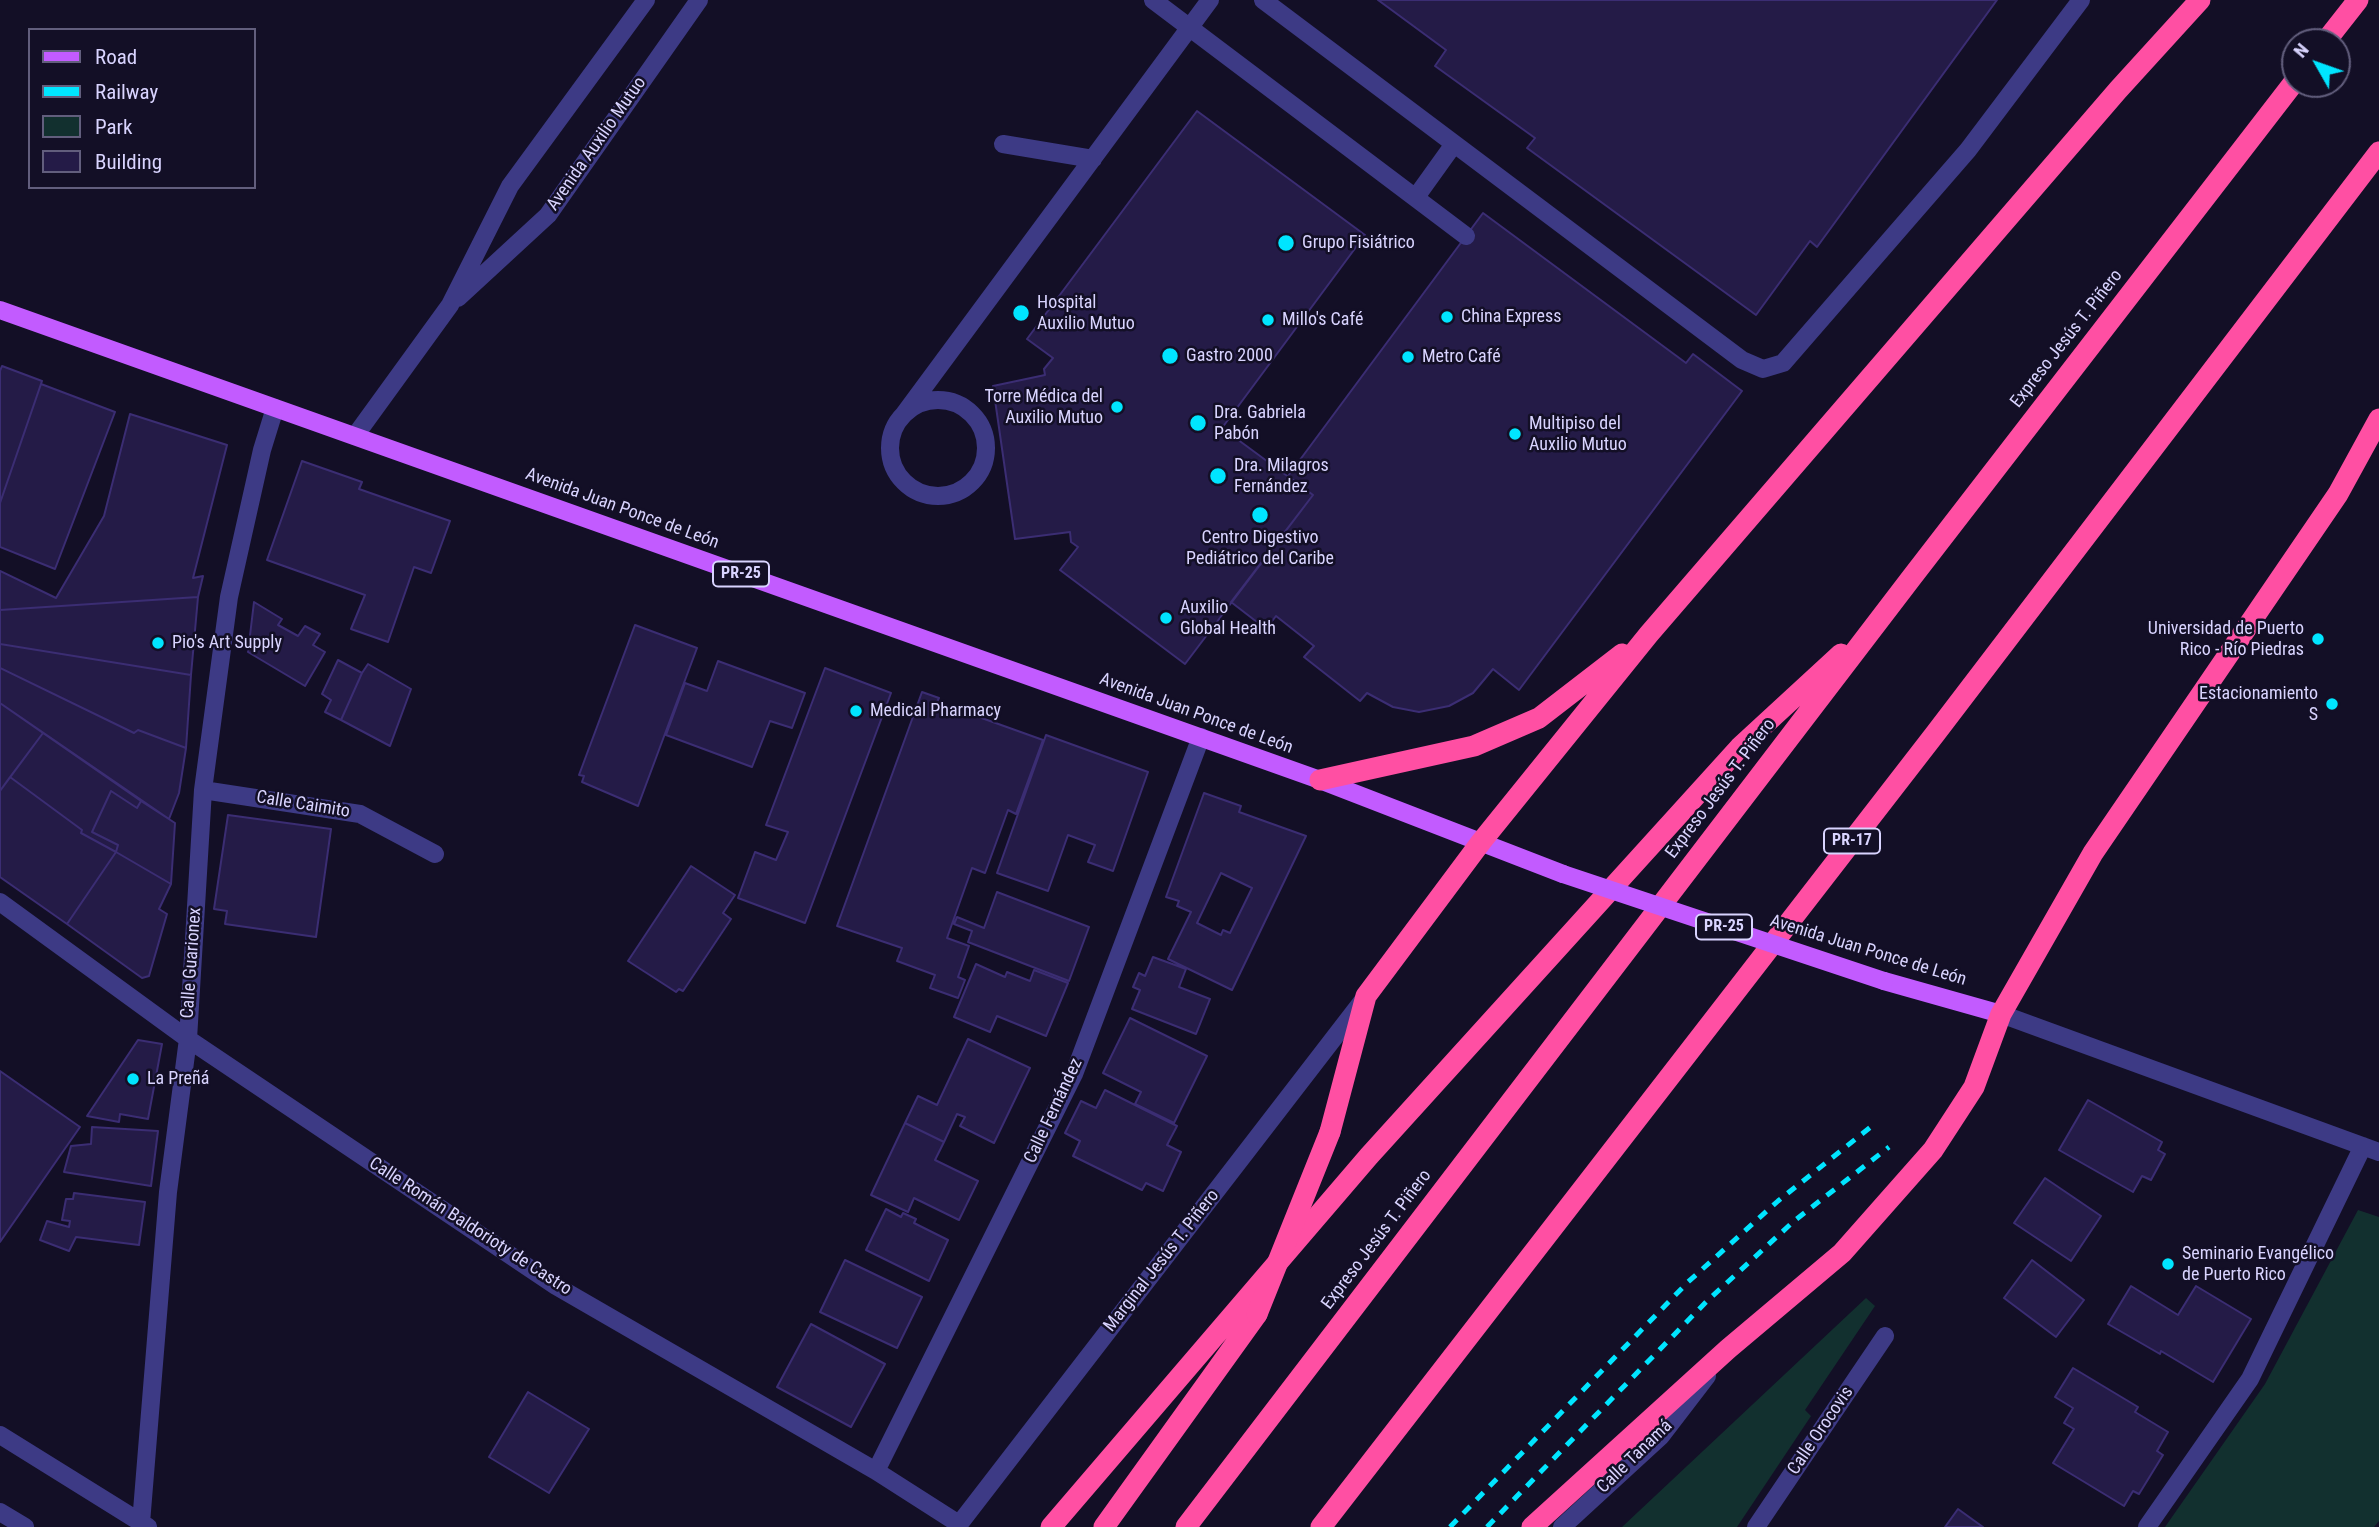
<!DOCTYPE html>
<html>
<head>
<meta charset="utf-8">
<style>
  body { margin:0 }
  #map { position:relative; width:2379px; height:1527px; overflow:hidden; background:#130f26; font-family:"Roboto Condensed",sans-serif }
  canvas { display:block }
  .legend { position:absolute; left:28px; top:28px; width:228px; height:161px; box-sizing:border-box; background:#130f26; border:2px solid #625e7d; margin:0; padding:9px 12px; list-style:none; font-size:21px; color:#d9d4ff }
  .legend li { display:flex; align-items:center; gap:14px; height:35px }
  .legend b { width:35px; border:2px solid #625e7d }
  .north { position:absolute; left:2281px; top:28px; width:70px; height:70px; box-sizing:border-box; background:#130f26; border:2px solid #625e7d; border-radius:50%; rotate:310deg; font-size:19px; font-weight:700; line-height:28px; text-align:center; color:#d9d4ff }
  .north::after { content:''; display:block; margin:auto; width:24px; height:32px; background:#00e5ff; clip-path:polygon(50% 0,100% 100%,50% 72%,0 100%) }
</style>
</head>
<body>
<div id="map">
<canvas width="2379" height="1527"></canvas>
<ul class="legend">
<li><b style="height:9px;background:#c25bff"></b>Road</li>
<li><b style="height:9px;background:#00e5ff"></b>Railway</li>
<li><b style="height:19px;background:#12302f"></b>Park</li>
<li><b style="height:19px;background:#241b47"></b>Building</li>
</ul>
<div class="north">N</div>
</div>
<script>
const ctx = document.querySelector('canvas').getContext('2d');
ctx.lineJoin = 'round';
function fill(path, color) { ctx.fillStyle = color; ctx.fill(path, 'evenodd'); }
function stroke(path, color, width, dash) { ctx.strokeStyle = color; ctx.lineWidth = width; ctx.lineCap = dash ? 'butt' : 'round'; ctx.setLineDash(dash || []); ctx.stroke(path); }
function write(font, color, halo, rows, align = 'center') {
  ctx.font = font + ' "Roboto Condensed",sans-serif'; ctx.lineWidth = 5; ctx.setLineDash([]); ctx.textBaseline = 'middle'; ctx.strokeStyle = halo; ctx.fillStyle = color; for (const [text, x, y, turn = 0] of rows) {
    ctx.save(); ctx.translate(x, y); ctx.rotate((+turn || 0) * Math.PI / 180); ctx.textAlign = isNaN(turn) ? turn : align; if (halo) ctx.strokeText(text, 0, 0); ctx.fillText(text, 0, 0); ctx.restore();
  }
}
const green = new Path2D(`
  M2358 1210 2379 1217V1521L2374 1527H2165L2265 1384Z
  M1866 1298 1875 1306 1805 1410 1811 1416 1737 1527H1622Z`);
const building = new Path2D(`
  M1378 0H1997L1817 247 1810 241 1756 315 1527 148 1535 138 1435 66 1446 50Z
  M1197 111 1365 235 1222 428 1313 495 1185 664 1060 570 1078 547 1071 542 1070 532 1015 539 993 386 1045 375 1044 369 1053 358 1027 339Z
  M1483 213 1686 363 1693 354 1742 391 1519 690 1493 669 1473 693 1449 706 1419 712 1393 707 1367 693 1360 701 1304 657 1314 646 1276 616 1266 629 1231 602 1313 495 1288 476Z
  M2 366 42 381 0 503V371Z
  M41 384 115 412 55 569 0 547V503Z
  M130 414 227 445 193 578 203 576 198 597 0 610V571L56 598 104 516Z
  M302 461 362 482 359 489 450 521 431 573 414 567 388 642 351 629 365 595 267 560Z
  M198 597 191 675 0 644V610Z
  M254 602 282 619 278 625 298 636 305 626 320 634 313 645 325 652 305 686 248 652Z
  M635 625 697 648 638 806 582 782 584 776 579 775Z
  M0 644 191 675 186 748 138 730 134 733 0 668Z
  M338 660 362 673 341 720 325 712 331 700 322 694Z
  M718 661 805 693 792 728 770 721 752 767 666 735 685 683 707 691Z
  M368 664 411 689 390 746 341 720 362 673Z
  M0 668 134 733 138 730 186 748 179 793 169 819 0 703Z
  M825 668 891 693 805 923 738 898 755 852 776 860 788 832 766 825Z
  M922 692 939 698 937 702 1043 740 1016 814 1008 810 985 873 972 868 947 938 969 946 958 977 965 980 958 998 930 988 935 975 897 961 902 948 837 926Z
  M0 703 43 733 0 791Z
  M43 733 141 801 137 808 111 791 92 832 118 845 116 852 81 833 82 830 10 777Z
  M1046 735 1148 772 1113 871 1088 862 1095 845 1068 835 1048 891 997 873Z
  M10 777 82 830 81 833 116 852 67 924 0 877V791Z
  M111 791 137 808 141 801 175 823 171 884 116 852 118 845 92 832Z
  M1204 793 1241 806 1239 812 1306 836 1232 990 1168 959 1191 912 1177 906 1179 901 1166 897ZM1221 873 1252 888 1230 933 1223 930 1221 935 1197 923Z
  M228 815 331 829 316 937 225 924 227 911 214 909Z
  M116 852 171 884 159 909 167 914 149 976 142 978 67 924Z
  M691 866 735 895 723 913 731 919 683 991 679 989 676 992 628 961Z
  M997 892 1089 927 1069 981 968 942 972 931 954 924 957 917 984 928Z
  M1153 957 1186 969 1179 987 1210 999 1196 1034 1132 1009 1140 990 1133 987 1139 973 1145 976Z
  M976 964 1005 977 1007 972 1030 981 1034 970 1068 983 1046 1036 997 1016 990 1032 954 1017Z
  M1130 1018 1207 1056 1174 1123 1135 1104 1141 1092 1103 1073Z
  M968 1039 1030 1068 994 1143 960 1126 965 1117 957 1114 944 1142 905 1123 918 1096 937 1105Z
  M138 1040 162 1044 148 1119 120 1114 119 1122 87 1116Z
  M0 1071 80 1127 0 1242Z
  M1105 1090 1177 1126 1167 1145 1181 1152 1163 1191 1146 1183 1142 1190 1073 1156 1080 1141 1065 1133 1081 1101 1096 1108Z
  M2088 1100 2162 1142 2158 1150 2165 1154 2151 1180 2142 1176 2133 1192 2059 1150Z
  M905 1123 944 1142 935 1160 978 1181 959 1220 914 1198 908 1212 871 1195Z
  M92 1127 158 1131 151 1186 64 1172 71 1146 91 1144Z
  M2045 1178 2101 1216 2071 1261 2014 1223Z
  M74 1193 145 1202 139 1245 76 1237 69 1251 40 1240 47 1221 69 1227 70 1221 62 1220 66 1199H73Z
  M886 1209 901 1217 903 1213 916 1219 914 1223 948 1240 929 1281 866 1250Z
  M845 1260 922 1297 897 1348 820 1312Z
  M2032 1260 2084 1300 2056 1337 2004 1298Z
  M2131 1286 2178 1315 2196 1286 2251 1319 2213 1382 2161 1351 2160 1354 2108 1324Z
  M811 1324 885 1364 851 1427 777 1387Z
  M2073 1368 2138 1407 2135 1412 2168 1432 2157 1451 2163 1455 2139 1494 2133 1491 2124 1506 2053 1463 2074 1429 2064 1423 2073 1408 2055 1397Z
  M528 1392 589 1429 549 1493 489 1457Z
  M1958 1509 1983 1527H1945Z`);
const minor = new Path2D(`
  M1153 0 1466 236
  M1263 0 1742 360 1763 369 1783 363 1968 150 2081 0
  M1003 144 1093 159
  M1416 197 1454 144
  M458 298 548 215 699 0
  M890 448a48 48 0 1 1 96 0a48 48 0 1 1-96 0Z
  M904 414 1210 0
  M355 436 450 305 510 186 646 0
  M203 790 360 814 435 854
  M0 902 188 1039 556 1286 876 1471 959 1524
  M2001 1014 2379 1152
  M0 1435 148 1527
  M876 1471 1074 1074 1201 737
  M0 1512 25 1527
  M141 1523 168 1192 188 1039 203 790 229 597 262 450 275 408
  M957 1527 1364 999
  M1562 1527 1661 1436 1707 1376
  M1756 1527 1885 1336
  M2147 1527 2250 1379 2363 1146`);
const major = new Path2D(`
  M0 310 1320 780 1563 874
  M1884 981 2001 1014`);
const highway = new Path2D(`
  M2325 42 2358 0
  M1320 780 1474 746 1539 718 1622 654
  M1330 1132 1366 996 1481 842 1649 634 2118 90 2200 0
  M1051 1527 1369 1156 1740 747 1841 654
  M1104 1527 1257 1314
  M1186 1527 1912 577 2295 81
  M1321 1527 1935 734 2379 152
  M1532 1527 1728 1349 1842 1253 1933 1150 1974 1087 2001 1014 2093 853 2338 494 2379 419`);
const rail = new Path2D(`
  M1450 1527 1688 1282 1778 1201 1872 1126
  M1487 1527 1706 1302 1794 1221 1889 1147`);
const majorBridge = new Path2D(`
  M1563 874 1884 981`);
const highwayBridge = new Path2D(`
  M1257 1314 1330 1132`);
const markers = [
  [1286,243,9,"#00e5ff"],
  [1021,313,9,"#00e5ff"],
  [1447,317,7,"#00e5ff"],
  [1268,320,7,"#00e5ff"],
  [1170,356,9,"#00e5ff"],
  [1408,357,7,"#00e5ff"],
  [1117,407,7,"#00e5ff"],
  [1198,423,9,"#00e5ff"],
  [1515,434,7,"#00e5ff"],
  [1218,476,9,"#00e5ff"],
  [1260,515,9,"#00e5ff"],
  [1166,618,7,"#00e5ff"],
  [2318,639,7,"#00e5ff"],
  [158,643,7,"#00e5ff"],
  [2332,704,7,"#00e5ff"],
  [856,711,7,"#00e5ff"],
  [133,1079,7,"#00e5ff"],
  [2168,1264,7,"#00e5ff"]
];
const shields = [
  [741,574,56],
  [1852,841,56],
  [1724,927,56]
];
const shieldNames = [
  ["PR-25",741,574],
  ["PR-17",1852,841],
  ["PR-25",1724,927]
];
const streetNames = [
  ["Avenida Auxilio Mutuo",597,144,-55],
  ["Expreso Jesús T. Piñero",2067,339,-52],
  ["Avenida Juan Ponce de León",622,509,20],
  ["Avenida Juan Ponce de León",1196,714,20],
  ["Expreso Jesús T. Piñero",1721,789,-53],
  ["Calle Caimito",303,805,9],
  ["Avenida Juan Ponce de León",1868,951,17],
  ["Calle Guarionex",192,963,-86],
  ["Calle Fernández",1054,1111,-65],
  ["Calle Román Baldorioty de Castro",470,1227,33],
  ["Expreso Jesús T. Piñero",1377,1240,-53],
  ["Marginal Jesús T. Piñero",1162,1261,-52],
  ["Calle Orocovis",1821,1431,-56],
  ["Calle Tanamá",1635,1457,-44]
];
const poiNames = [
  ["Grupo Fisiátrico",1302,243],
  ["Hospital",1037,303],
  ["Auxilio Mutuo",1037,324],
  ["China Express",1461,317],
  ["Millo's Café",1282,320],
  ["Gastro 2000",1186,356],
  ["Metro Café",1422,357],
  ["Torre Médica del",1103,397,"right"],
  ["Auxilio Mutuo",1103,418,"right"],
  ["Dra. Gabriela",1214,413],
  ["Pabón",1214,434],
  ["Multipiso del",1529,424],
  ["Auxilio Mutuo",1529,445],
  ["Dra. Milagros",1234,466],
  ["Fernández",1234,487],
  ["Centro Digestivo",1260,538,"center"],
  ["Pediátrico del Caribe",1260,559,"center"],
  ["Auxilio",1180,608],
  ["Global Health",1180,629],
  ["Universidad de Puerto",2304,629,"right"],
  ["Rico - Río Piedras",2304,650,"right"],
  ["Pio's Art Supply",172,643],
  ["Estacionamiento",2318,694,"right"],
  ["S",2318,715,"right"],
  ["Medical Pharmacy",870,711],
  ["La Preñá",147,1079],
  ["Seminario Evangélico",2182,1254],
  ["de Puerto Rico",2182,1275]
];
fill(green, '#12302f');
fill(building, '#241b47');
stroke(building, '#3b2d73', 2);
stroke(minor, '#3d3a85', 18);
stroke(major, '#c25bff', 18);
stroke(highway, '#ff4fa3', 21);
stroke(rail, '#00e5ff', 5, [10, 9]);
stroke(majorBridge, '#c25bff', 18);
stroke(highwayBridge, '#ff4fa3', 21);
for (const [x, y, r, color] of markers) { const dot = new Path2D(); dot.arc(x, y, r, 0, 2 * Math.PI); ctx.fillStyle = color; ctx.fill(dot); stroke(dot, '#130f26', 2.5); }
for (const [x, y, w] of shields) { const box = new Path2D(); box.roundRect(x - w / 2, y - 12.5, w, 25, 5); ctx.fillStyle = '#130f26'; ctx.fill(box); stroke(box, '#d9d4ff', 2); }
write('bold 16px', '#d9d4ff', null, shieldNames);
write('18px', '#d9d4ff', '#130f26', streetNames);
write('18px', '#d9d4ff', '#130f26', poiNames, 'left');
</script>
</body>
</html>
